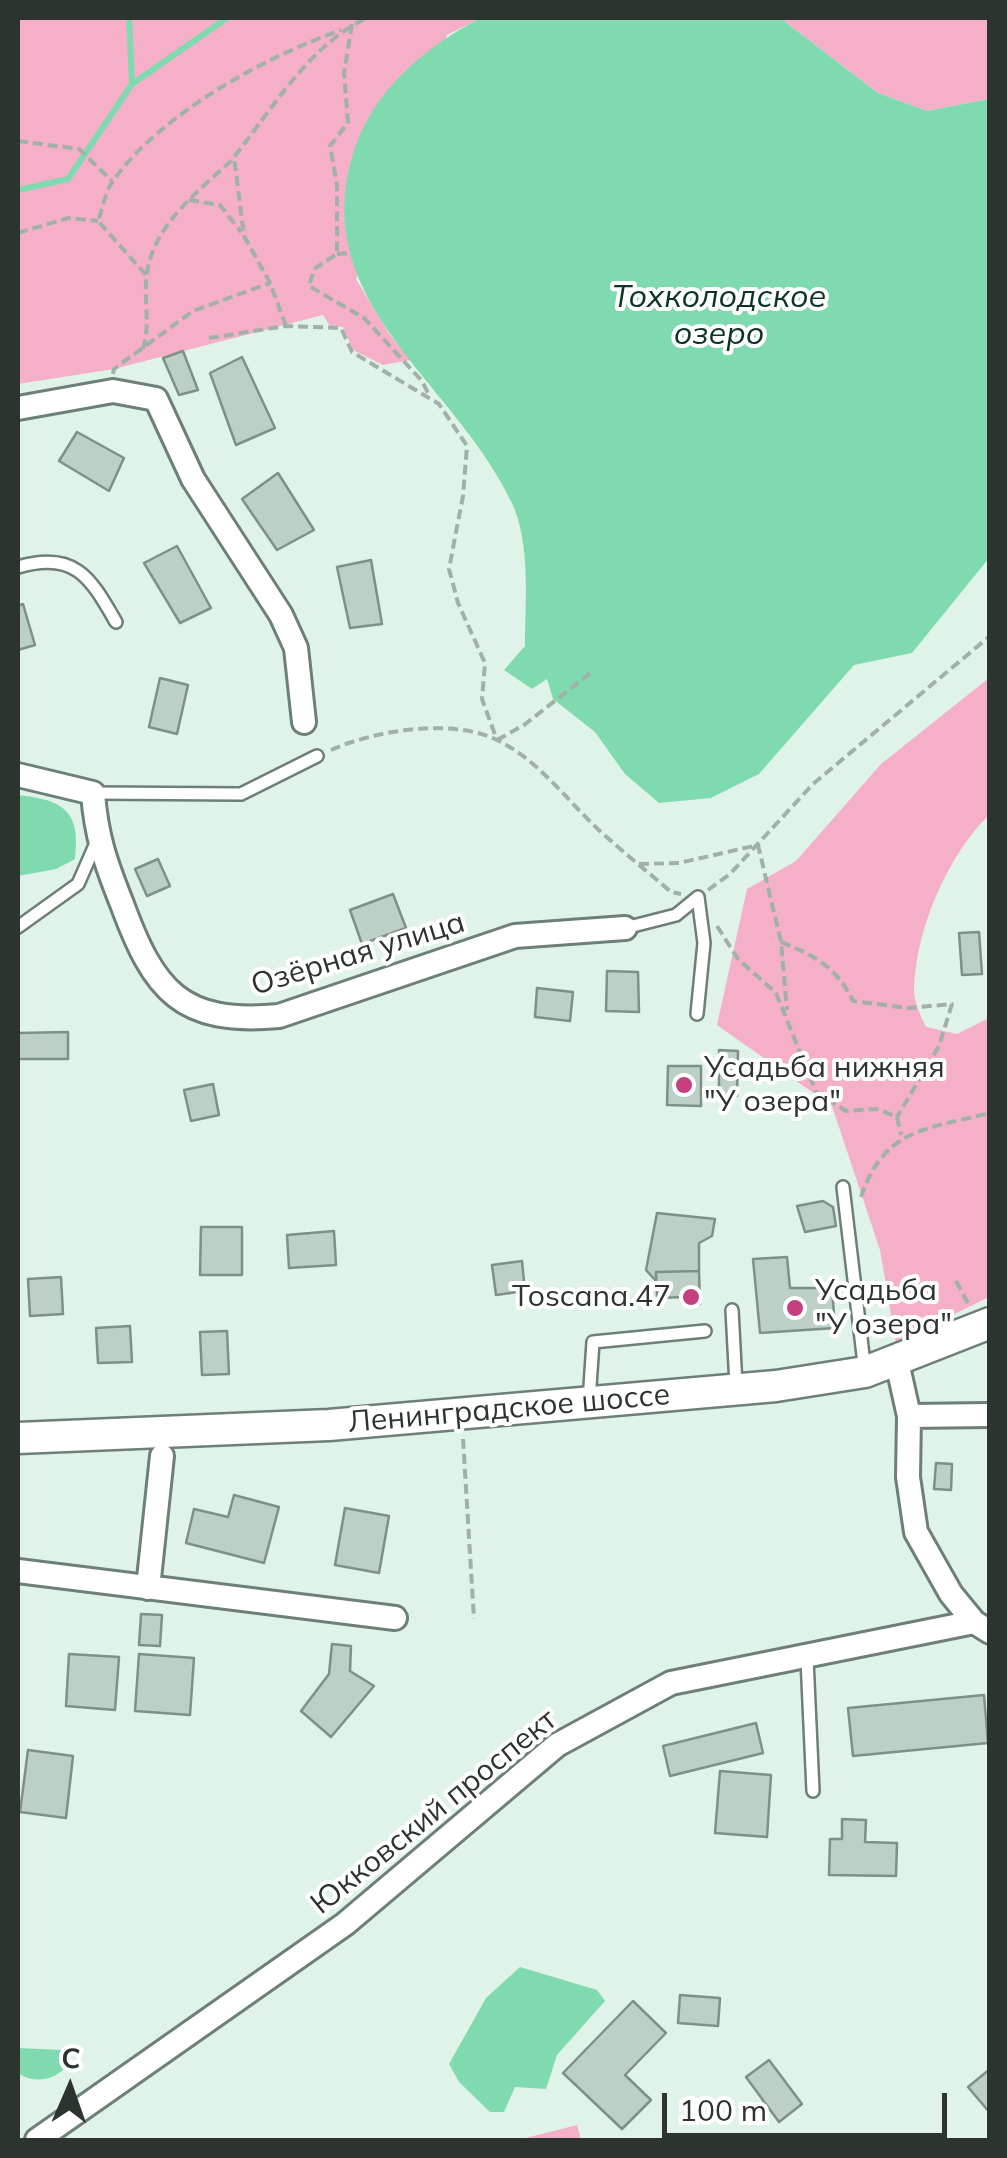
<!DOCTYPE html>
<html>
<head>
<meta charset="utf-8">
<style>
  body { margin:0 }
  #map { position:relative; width:1007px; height:2158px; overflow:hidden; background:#e0f3e9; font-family:Mulish,sans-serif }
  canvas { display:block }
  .frame { position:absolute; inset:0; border:20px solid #2d3430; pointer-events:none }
  .north { position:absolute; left:20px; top:2038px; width:100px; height:100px; -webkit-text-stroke:8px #fff; paint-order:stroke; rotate:2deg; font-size:28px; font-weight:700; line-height:40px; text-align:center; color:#2d3430 }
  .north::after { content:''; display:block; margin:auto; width:35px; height:45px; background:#2d3430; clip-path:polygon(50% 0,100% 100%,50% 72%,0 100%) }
  .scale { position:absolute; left:662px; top:2093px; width:285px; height:45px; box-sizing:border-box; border:5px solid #2d3430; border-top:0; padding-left:12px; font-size:30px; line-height:35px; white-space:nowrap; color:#2d3430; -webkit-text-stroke:8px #fff; paint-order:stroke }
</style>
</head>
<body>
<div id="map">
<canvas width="1007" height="2158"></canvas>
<div class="frame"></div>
<div class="north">С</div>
<div class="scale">100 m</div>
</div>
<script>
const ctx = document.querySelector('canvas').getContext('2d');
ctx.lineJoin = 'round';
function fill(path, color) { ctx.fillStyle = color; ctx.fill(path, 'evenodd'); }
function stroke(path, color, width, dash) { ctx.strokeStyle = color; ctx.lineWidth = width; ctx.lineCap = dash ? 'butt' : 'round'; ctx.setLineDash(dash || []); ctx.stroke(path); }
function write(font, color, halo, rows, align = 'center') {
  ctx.font = font + ' Mulish,sans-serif'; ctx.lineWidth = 8; ctx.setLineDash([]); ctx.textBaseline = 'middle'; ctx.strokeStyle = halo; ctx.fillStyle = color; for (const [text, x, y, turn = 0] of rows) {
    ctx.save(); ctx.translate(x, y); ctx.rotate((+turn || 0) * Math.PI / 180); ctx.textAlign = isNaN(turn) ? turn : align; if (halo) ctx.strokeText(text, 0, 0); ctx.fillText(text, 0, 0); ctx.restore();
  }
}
const green = new Path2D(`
  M18 18H481L447 35 356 279 390 335 411 360 383 365 353 350 343 327 330 326 323 315 114 369 18 384Z
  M780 18H989V99L927 111 878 93Z
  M989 678V815C947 856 915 931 914 991 914 1002 921 1017 926 1027L957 1034 989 1018V1297L896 1343 880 1250 832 1106 717 1025 747 889 796 861 881 764Z
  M577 2125 581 2140H518Z`);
const water = new Path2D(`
  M481 18H780L878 93 927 111 989 99V558L912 653 854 665 759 774 711 798 659 803 625 774 595 732 553 699 547 679 532 689 504 670 525 646C525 601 531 545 512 503 455 380 301 300 356 145 377 87 428 45 481 18Z
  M18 795C64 800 81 811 75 859L56 869 18 876Z
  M520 1967 597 1990 605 2001 557 2055 546 2089 515 2087 504 2112H490L459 2082 449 2064 486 1998Z
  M18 2048 62 2050 70 2062C58 2080 35 2085 18 2073Z`);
const stream = new Path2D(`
  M129 18 132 83
  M18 190 68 179 132 84 227 18`);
const building = new Path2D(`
  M183 351 198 390 179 395 163 358Z
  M242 357 275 428 236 445 210 373Z
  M77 432 124 458 109 491 59 461Z
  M278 473 314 530 277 550 242 499Z
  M177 546 211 608 180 623 144 563Z
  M371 560 382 624 350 628 337 567Z
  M23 604 35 645 18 650V606Z
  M160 678 188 685 177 734 149 727Z
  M158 859 170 886 147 896 135 869Z
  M393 894 406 928 362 944 350 910Z
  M979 932 982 974 962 975 959 933Z
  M607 971 638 972 639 1012 606 1011Z
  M537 988 573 992 570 1021 535 1017Z
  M68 1032V1059H18V1033Z
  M719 1050 738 1051 737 1096 719 1094Z
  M668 1066H701V1106L667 1105Z
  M213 1084 219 1115 191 1121 184 1090Z
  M823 1201 833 1207 836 1226 805 1232 797 1206Z
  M657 1213 715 1219 712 1236 699 1243V1271L656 1272V1281L646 1270Z
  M201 1227H242V1275H200Z
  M334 1231 336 1265 289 1268 287 1235Z
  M787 1257 790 1288H832L835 1328 760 1333 753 1259Z
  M522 1261 525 1291 496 1295 492 1265Z
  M699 1271 700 1304 685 1305V1297L657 1298 656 1272Z
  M61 1277 63 1314 30 1316 28 1279Z
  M130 1326 132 1362 98 1363 96 1328Z
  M227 1331 229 1374 202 1375 200 1332Z
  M936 1463 952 1464 951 1490 934 1489Z
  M234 1495 279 1507 264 1563 186 1543 194 1509 228 1517Z
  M345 1508 389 1516 379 1573 335 1565Z
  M141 1614 162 1615 160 1646 139 1645Z
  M332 1644 351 1646 350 1671 374 1686 331 1737 301 1711 329 1674Z
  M69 1654 119 1657 115 1710 66 1706Z
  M139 1654 194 1658 190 1715 135 1711Z
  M984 1695 988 1743 853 1756 848 1708Z
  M756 1723 763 1753 670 1776 663 1746Z
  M28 1750 73 1756 66 1818 20 1812Z
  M720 1771 771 1775 767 1837 715 1833Z
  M842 1819 866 1820 865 1842 897 1843 896 1876 829 1875 830 1839H842Z
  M680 1995 720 1998 718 2026 678 2023Z
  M633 2001 666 2033 625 2075 651 2100 622 2129 563 2073Z
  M769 2060 802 2104 779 2122 746 2077Z
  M990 2069V2113L968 2087Z`);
const path = new Path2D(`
  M352 24 344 73 348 123 330 146 337 185V254L314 269 309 286 364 318 422 381 430 397
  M18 141 79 149 112 181
  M189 200 220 205 241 232
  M18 233 68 218 98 221
  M337 254 349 253
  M146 275 98 221C103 207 106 189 115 178 164 112 265 57 341 30
  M286 326 270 283 244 236 234 157C273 108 310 44 367 18
  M209 338 286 326 341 328 352 352 439 404 467 446 463 496 449 569 458 603 485 663 482 699 497 740
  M143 349C151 322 143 299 147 273 154 224 200 190 234 158
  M113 374 114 369 193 311 270 283
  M497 740 524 725 593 671
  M331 750C376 730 452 718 497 740 539 760 568 802 601 832 624 853 648 872 671 892L681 894
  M639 864 679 863 758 845 781 942 787 1010
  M708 890 730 874 813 784 990 636
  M717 926 738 959 776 993 816 1092 846 1111 877 1109 897 1117 901 1135
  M781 942C816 956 837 968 853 1001L908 1008 952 1004 939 1046 897 1117
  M861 1197C884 1128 927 1129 990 1113
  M956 1281 969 1305
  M463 1439 474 1619`);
const service = new Path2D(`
  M18 567C76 550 91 579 116 622
  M93 793 241 794 317 756
  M18 927 78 884 96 843
  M625 928 676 915 698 897
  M697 1014 704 943 698 897
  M843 1187 865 1372
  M732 1310 736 1385
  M589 1401 593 1342 705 1331
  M807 1659 813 1791`);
const minor = new Path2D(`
  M18 408 113 391 156 399 193 479 281 615 296 648 304 722
  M18 775 93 793C96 836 106 864 122 904 154 991 181 1025 279 1016L515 936 625 928
  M897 1362 909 1416 908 1477 916 1532 951 1594 974 1622 990 1632
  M909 1416 990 1415
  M18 1571 395 1618
  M148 1588 162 1456
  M37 2140 345 1924 557 1745 671 1683 974 1622`);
const secondary = new Path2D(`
  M18 1438 329 1425 776 1386 865 1372 990 1323`);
const markers = [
  [684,1085,10,"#c63f7e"],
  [691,1297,10,"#c63f7e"],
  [795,1308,10,"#c63f7e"]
];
const streetNames = [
  ["Озёрная улица",358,954,-17],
  ["Ленинградское шоссе",509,1409,-5],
  ["Юкковский проспект",434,1812,-39]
];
const poiNames = [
  ["Усадьба нижняя",704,1068],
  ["\"У озера\"",704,1102],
  ["Усадьба",815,1291],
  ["\"У озера\"",815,1325],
  ["Toscana.47",671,1297,"right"]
];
const waterNames = [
  ["Тохколодское",719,297],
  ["озеро",719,334]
];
fill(green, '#f5afc9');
fill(water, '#80dab0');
stroke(stream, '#80dab0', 6);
fill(building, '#bdd0c5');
stroke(building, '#7f9187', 2.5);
stroke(service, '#6d7f76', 16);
stroke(minor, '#6d7f76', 28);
stroke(secondary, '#6d7f76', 35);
stroke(path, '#a1b0a8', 4, [10, 5]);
stroke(service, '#fff', 11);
stroke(minor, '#fff', 22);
stroke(secondary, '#fff', 30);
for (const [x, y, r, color] of markers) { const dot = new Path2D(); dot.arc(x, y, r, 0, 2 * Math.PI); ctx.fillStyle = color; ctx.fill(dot); stroke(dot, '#fff', 4); }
write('30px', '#2d3430', '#fff', streetNames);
write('30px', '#2d3430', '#fff', poiNames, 'left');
write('italic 32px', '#0d3525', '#fff', waterNames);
</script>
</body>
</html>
